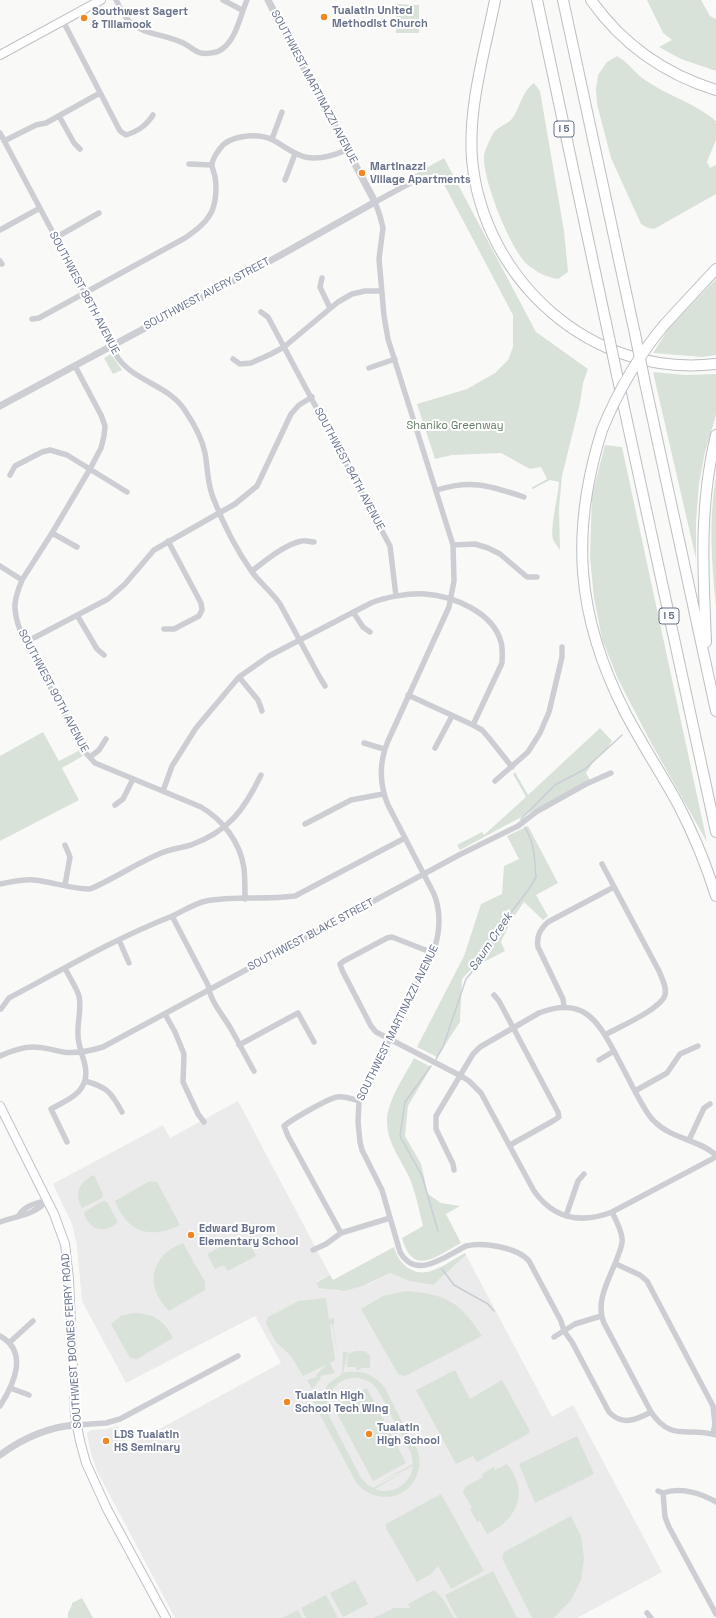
<!DOCTYPE html>
<html>
<head>
<meta charset="utf-8">
<style>
  body { margin:0 }
  canvas { display:block; background:#f9faf7 }
</style>
</head>
<body>
<canvas width="716" height="1618"></canvas>
<script>
const ctx = document.querySelector('canvas').getContext('2d');
ctx.lineJoin = 'round';
function fill(path, color) { ctx.fillStyle = color; ctx.fill(path, 'evenodd'); }
function stroke(path, color, width, dash) { ctx.strokeStyle = color; ctx.lineWidth = width; ctx.lineCap = dash ? 'butt' : 'round'; ctx.setLineDash(dash || []); ctx.stroke(path); }
function write(font, color, halo, rows, align = 'center') {
  ctx.font = font + ' "Space Grotesk",sans-serif'; ctx.lineWidth = 4; ctx.setLineDash([]); ctx.textBaseline = 'middle'; ctx.strokeStyle = halo; ctx.fillStyle = color; for (const [text, x, y, turn = 0] of rows) {
    ctx.save(); ctx.translate(x, y); ctx.rotate((+turn || 0) * Math.PI / 180); ctx.textAlign = isNaN(turn) ? turn : align; if (halo) ctx.strokeText(text, 0, 0); ctx.fillText(text, 0, 0); ctx.restore();
  }
}
const built = new Path2D(`
  M238 1101 330 1275 316 1282 319 1288H328L337 1291 369 1284 390 1273 409 1281 433 1285 466 1255 552 1417 573 1405 662 1572 577 1618H175L97 1471 90 1450 87 1433 91 1430 106 1429 118 1426 126 1447 281 1363 255 1316 126 1383 82 1301 77 1246 72 1224 53 1184 163 1125 170 1138Z`);
const green = new Path2D(`
  M647 0H701L710 16 716 19V71L681 59 659 47 672 40 663 33Z
  M397 4 419 5V33H396Z
  M617 56C628 62 635 73 645 80 668 96 695 103 716 121V140L707 162 710 168 716 165V194L654 229 648 228 641 224 611 158 597 104 596 89 598 75 607 62Z
  M534 83 540 91 564 231 568 272 558 279C546 277 538 273 528 265 511 251 482 178 484 156 484 152 492 134 495 131 501 125 509 124 514 116 520 106 523 90 534 83Z
  M444 158 536 332 588 369 583 383 580 403 562 476 559 508 560 550C558 547 554 542 553 539 550 528 558 496 559 482L550 480 533 489 531 488 547 479 541 467 530 469 501 453 452 455 435 459 417 404 467 389 495 373 508 360 513 347V315L438 173 420 183 415 174Z
  M716 279V355L702 357 653 353 669 328Z
  M111 354 122 370 113 374 104 358Z
  M653 372 685 375 716 374V415L705 452 699 484 696 521V559Z
  M605 445 622 447 707 842 649 739 618 679 602 639 594 598 590 558 592 495Z
  M716 477V608C712 565 708 521 716 477Z
  M600 728 612 741 604 753 595 759 586 773 590 780 460 850 457 845 482 832 484 835 526 797 513 774 515 772 528 795Z
  M43 732 59 761 80 750 83 756 62 768 79 800 0 841V756Z
  M528 826 558 883 536 895 548 916 543 920 524 902 511 921 501 942 505 951 472 968 462 979 460 1022 437 1057 417 1047 464 956 481 904 502 894 504 866 519 859 507 836Z
  M414 1058 431 1067 408 1106 405 1136 421 1164 428 1194 441 1203 460 1206 446 1214 461 1243C436 1256 413 1278 402 1238L423 1226C419 1210 416 1194 410 1179 401 1159 386 1142 387 1119 388 1100 405 1075 414 1058Z
  M94 1175 103 1194 102 1198 82 1208C74 1194 79 1182 94 1175Z
  M150 1181 157 1182 180 1225C150 1240 127 1232 115 1201Z
  M103 1201 107 1202 118 1222C105 1235 88 1230 84 1212Z
  M246 1237 256 1256 228 1271 224 1265 215 1269 207 1254 224 1245 225 1247Z
  M183 1243 205 1282V1290L169 1311C144 1285 150 1256 183 1243Z
  M394 1247C398 1263 413 1277 431 1271 443 1267 454 1259 465 1253L466 1255 433 1285 409 1281 390 1273 365 1285 345 1291 319 1288 316 1283 330 1275 333 1280Z
  M406 1291C446 1294 460 1302 482 1336L405 1376 398 1374 361 1309 383 1296Z
  M326 1298 329 1319 334 1318V1324H333L338 1356 332 1324H330L335 1360 330 1363 335 1373 320 1376 321 1378 312 1389 307 1380 317 1377 316 1375 326 1365 303 1376 291 1356 275 1341 266 1323 268 1317 299 1301Z
  M133 1313C154 1314 163 1319 173 1338L137 1359 130 1358 111 1324 121 1316Z
  M355 1351H364L370 1355V1368H361L360 1370H356V1367H347L348 1354Z
  M343 1352H348L343 1373C360 1369 375 1374 385 1388 392 1403 400 1417 407 1432 412 1440 418 1448 419 1457 422 1474 410 1493 393 1496 379 1499 367 1494 357 1484L310 1396 316 1393 321 1400 328 1384 342 1374ZM350 1378C362 1377 371 1381 378 1390L411 1453 413 1464 378 1483 413 1466C411 1484 392 1496 375 1489L404 1472 373 1488 368 1485 361 1478 329 1416C323 1398 333 1382 350 1378Z
  M455 1370 470 1399 502 1380 530 1431 528 1434 477 1462 473 1456 456 1464 416 1390Z
  M367 1388 406 1463 373 1481 333 1406 339 1402 337 1399 335 1401 331 1394 333 1391 340 1394 339 1397 345 1399Z
  M577 1436 594 1474 535 1503 519 1464Z
  M507 1464C530 1492 517 1520 487 1534L480 1521 477 1522 470 1509 472 1508 463 1492 465 1487 483 1477 482 1474 494 1467 495 1470Z
  M441 1494 484 1571 451 1589 438 1566 432 1573 417 1582 386 1528V1524Z
  M571 1516 581 1536 584 1558 581 1580 571 1600 556 1616 553 1618H532L502 1558 504 1552Z
  M493 1571 517 1618H457L445 1595Z
  M355 1580 368 1604 343 1617 330 1593Z
  M434 1590 443 1599 454 1618H374L394 1608H410L408 1604Z
  M326 1595 338 1618H306L301 1608Z
  M82 1598 93 1618H68V1613L72 1605V1603Z
  M298 1610 302 1618H282Z`);
const stream = new Path2D(`
  M521 819 555 785 585 769 622 735
  M436 1059 443 1047 466 979 476 967 506 919 529 889 536 877 534 853 531 840 525 827
  M431 1066 405 1102 400 1136 422 1176 438 1231
  M442 1269 454 1285 488 1304 494 1311`);
const minor = new Path2D(`
  M116 0C120 7 124 18 131 23 145 35 169 35 185 44 191 47 195 52 201 53 206 54 215 53 219 51 236 42 240 16 247 0
  M223 0 242 10
  M63 21 120 131 126 135C138 131 146 126 153 115
  M59 116 74 143 80 149
  M0 133C28 186 56 238 84 291 95 313 104 337 118 358 136 383 170 385 186 412 194 424 202 438 205 453 208 469 207 485 214 500 223 523 238 552 252 572 261 584 272 592 280 604L319 676 325 686
  M272 139 282 112
  M4 141 36 125 46 123 100 93
  M189 164 212 165
  M285 180 295 154
  M414 181 375 202 380 216 383 228 379 259 384 316 388 339 453 545 454 581 449 607 388 741C379 762 379 783 388 805L434 894C442 914 440 933 433 953L359 1101 358 1122 360 1142 362 1150 382 1190 400 1252C416 1281 446 1256 466 1246 483 1242 517 1247 529 1261L561 1321 564 1331 572 1342 609 1412C622 1426 636 1420 651 1412
  M0 230 40 208
  M55 238 99 213
  M0 261 2 264
  M322 278 320 287 330 308
  M261 312 268 317 390 546 396 596
  M32 319 39 318 185 238C195 231 205 224 211 213 216 203 217 188 215 177 215 174 212 169 212 165 212 159 219 149 224 144 236 135 259 133 273 140 284 146 293 154 305 157 320 160 333 156 346 150
  M233 359 240 364 251 363 271 354 284 347 338 302 352 294 365 291H381
  M369 368 395 359
  M10 475 15 466 42 452 50 450 67 455 127 492
  M437 490C472 479 490 486 524 497
  M52 533 77 547
  M453 545 475 544 488 548 500 554 527 577H537
  M0 566 22 580C14 600 12 608 20 630L84 751 95 763 201 807C223 820 240 842 244 868 245 878 245 889 245 899
  M252 571C265 561 285 544 302 541 305 540 311 542 314 542
  M22 580 52 533 90 469 101 448 104 436 105 426 101 415 75 366
  M353 612 363 627 370 632
  M77 615 97 649 104 655
  M164 629H174L199 616 202 610 201 603 168 541
  M26 642 108 599 125 584 154 550 235 504 257 486 291 414 299 405 312 397
  M239 677 258 700 262 711
  M408 695 473 725 482 730 489 738 512 767
  M364 743 384 749
  M435 748 452 716
  M90 757 99 750 106 739
  M495 781 528 752 540 733 549 712 562 657V647
  M163 791 172 766 196 728 239 677 269 656 371 603C386 597 408 593 425 594 453 596 493 612 501 642 503 649 502 656 502 663L473 725
  M115 805 123 799 133 779
  M305 824 351 800 383 794
  M65 845 70 857 65 885
  M602 864 659 971C662 979 667 987 665 995 661 1009 619 1027 605 1035
  M0 884C11 882 23 879 34 880 53 882 72 889 90 889 114 879 135 864 159 854 169 849 181 848 191 845 229 831 244 810 261 775
  M172 916 208 985C210 1001 223 1015 231 1029 239 1043 246 1057 254 1071
  M119 940 129 963
  M433 953 392 937 387 938 344 961 340 964 342 970 371 1026 376 1032 461 1076 469 1081 481 1093 534 1191C554 1219 581 1224 612 1212L716 1157
  M65 968C69 977 76 986 79 996 82 1008 77 1023 78 1035 78 1051 89 1065 85 1080 81 1096 63 1102 51 1109L67 1142
  M494 995 499 1001 558 1112 559 1117 553 1121 510 1145
  M564 1007 563 999 538 947C536 937 540 929 548 922L614 887
  M1 1009 9 998C62 970 114 939 170 917 182 912 193 904 206 901 235 896 266 900 295 896L405 838
  M165 1014 175 1032 184 1054 183 1082 198 1114 204 1122
  M239 1045 298 1013 314 1042
  M0 1056C11 1051 21 1047 33 1047 43 1047 53 1050 63 1052 77 1054 90 1051 103 1047L459 855 518 826 536 812 586 784 611 773
  M599 1060 614 1051
  M85 1081C107 1087 111 1092 122 1112
  M635 1091 667 1073 680 1054 698 1046
  M689 1140 704 1108 710 1104
  M454 1170 453 1164 436 1129V1116L473 1054 480 1047 539 1013C582 996 597 1019 615 1053 623 1068 630 1082 638 1097 643 1105 647 1115 655 1122 672 1139 698 1139 716 1155
  M612 1212C616 1220 621 1229 622 1238 623 1243 621 1248 619 1253 612 1275 594 1300 604 1323L651 1412C672 1443 688 1426 716 1435
  M19 1215C24 1206 38 1202 47 1201
  M566 1216 578 1181 584 1174
  M0 1222C19 1215 32 1216 47 1201
  M341 1233 288 1136 284 1126C291 1120 327 1099 337 1097 344 1096 352 1099 359 1101
  M313 1250 326 1244 341 1233 390 1218
  M616 1264 640 1275 647 1281 713 1406 715 1424 713 1434
  M0 1336C29 1352 14 1384 0 1406
  M554 1337 575 1324 601 1316
  M10 1342 33 1321
  M10 1388 29 1395
  M76 1425 106 1423 120 1419 238 1356
  M658 1491 663 1493 665 1517 669 1527 716 1614
  M663 1493C680 1487 701 1493 716 1502
  M647 1613 651 1618`);
const tertiary = new Path2D(`
  M0 406 279 256 375 202 268 0
  M0 1455C23 1438 48 1427 76 1425`);
const secondary = new Path2D(`
  M0 55 101 0
  M0 1106 54 1214 65 1244 69 1279 75 1416 80 1441 86 1463 107 1509 166 1618`);
const motorway = new Path2D(`
  M495 0C485 51 468 106 472 159 483 280 592 379 716 364
  M537 0 606 323
  M563 0 635 334
  M591 0C622 44 665 74 716 90
  M665 324 716 269
  M617 375 716 832
  M645 383 716 711
  M602 430C570 532 576 616 625 712 641 743 661 773 678 804 693 833 706 864 716 896
  M706 642C703 570 699 505 716 435`);
const motorwayBridge = new Path2D(`
  M606 323 617 375
  M635 334 645 383
  M602 430C618 391 638 356 665 324`);
const markers = [
  [324,17,4,"#ef8822"],
  [84,18,4,"#ef8822"],
  [362,173,4,"#ef8822"],
  [191,1235,4,"#ef8822"],
  [287,1402,4,"#ef8822"],
  [369,1434,4,"#ef8822"],
  [106,1441,4,"#ef8822"]
];
const shields = [
  [564,129,20],
  [669,616,20]
];
const shieldNames = [
  ["I 5",564,129],
  ["I 5",669,616]
];
const poiNames = [
  ["Tualatin United",332,11],
  ["Methodist Church",332,24],
  ["Southwest Sagert",92,12],
  ["& Tillamook",92,25],
  ["Martinazzi",370,167],
  ["Village Apartments",370,180],
  ["Edward Byrom",199,1229],
  ["Elementary School",199,1242],
  ["Tualatin High",295,1396],
  ["School Tech Wing",295,1409],
  ["Tualatin",377,1428],
  ["High School",377,1441],
  ["LDS Tualatin",114,1435],
  ["HS Seminary",114,1448]
];
const streetNames = [
  ["SOUTHWEST MARTINAZZI AVENUE",314,87,62],
  ["SOUTHWEST 86TH AVENUE",84,293,62],
  ["SOUTHWEST AVERY STREET",207,294,-28],
  ["SOUTHWEST 84TH AVENUE",349,469,62],
  ["SOUTHWEST 90TH AVENUE",53,691,62],
  ["SOUTHWEST BLAKE STREET",311,935,-28],
  ["SOUTHWEST MARTINAZZI AVENUE",398,1023,-64],
  ["SOUTHWEST BOONES FERRY ROAD",72,1341,-94]
];
const parkNames = [
  ["Shaniko Greenway",455,426]
];
const waterNames = [
  ["Saum Creek",491,942,-56]
];
fill(built, '#eaebea');
fill(green, '#d9e2d8');
stroke(stream, '#c8ced6', 1.5);
stroke(secondary, '#bec1c7', 10);
stroke(motorway, '#bcbec3', 12);
stroke(minor, '#cdced3', 5.5);
stroke(tertiary, '#cdced3', 7);
stroke(secondary, '#fff', 8);
stroke(motorway, '#fff', 10);
stroke(motorwayBridge, '#bcbec3', 12, []);
stroke(motorwayBridge, '#fff', 10);
for (const [x, y, r, color] of markers) { const dot = new Path2D(); dot.arc(x, y, r, 0, 2 * Math.PI); ctx.fillStyle = color; ctx.fill(dot); stroke(dot, '#fff', 1.5); }
for (const [x, y, w] of shields) { const box = new Path2D(); box.roundRect(x - w / 2, y - 8, w, 16, 3); ctx.fillStyle = '#fff'; ctx.fill(box); stroke(box, '#67718a', 1); }
write('bold 10px', '#67718a', null, shieldNames);
write('bold 11px', '#67718a', '#fff', poiNames, 'left');
write('11px', '#67718a', '#fff', streetNames);
write('11px', '#627b64', '#fff', parkNames);
write('italic 12px', '#637385', '#fff', waterNames);
</script>
</body>
</html>
